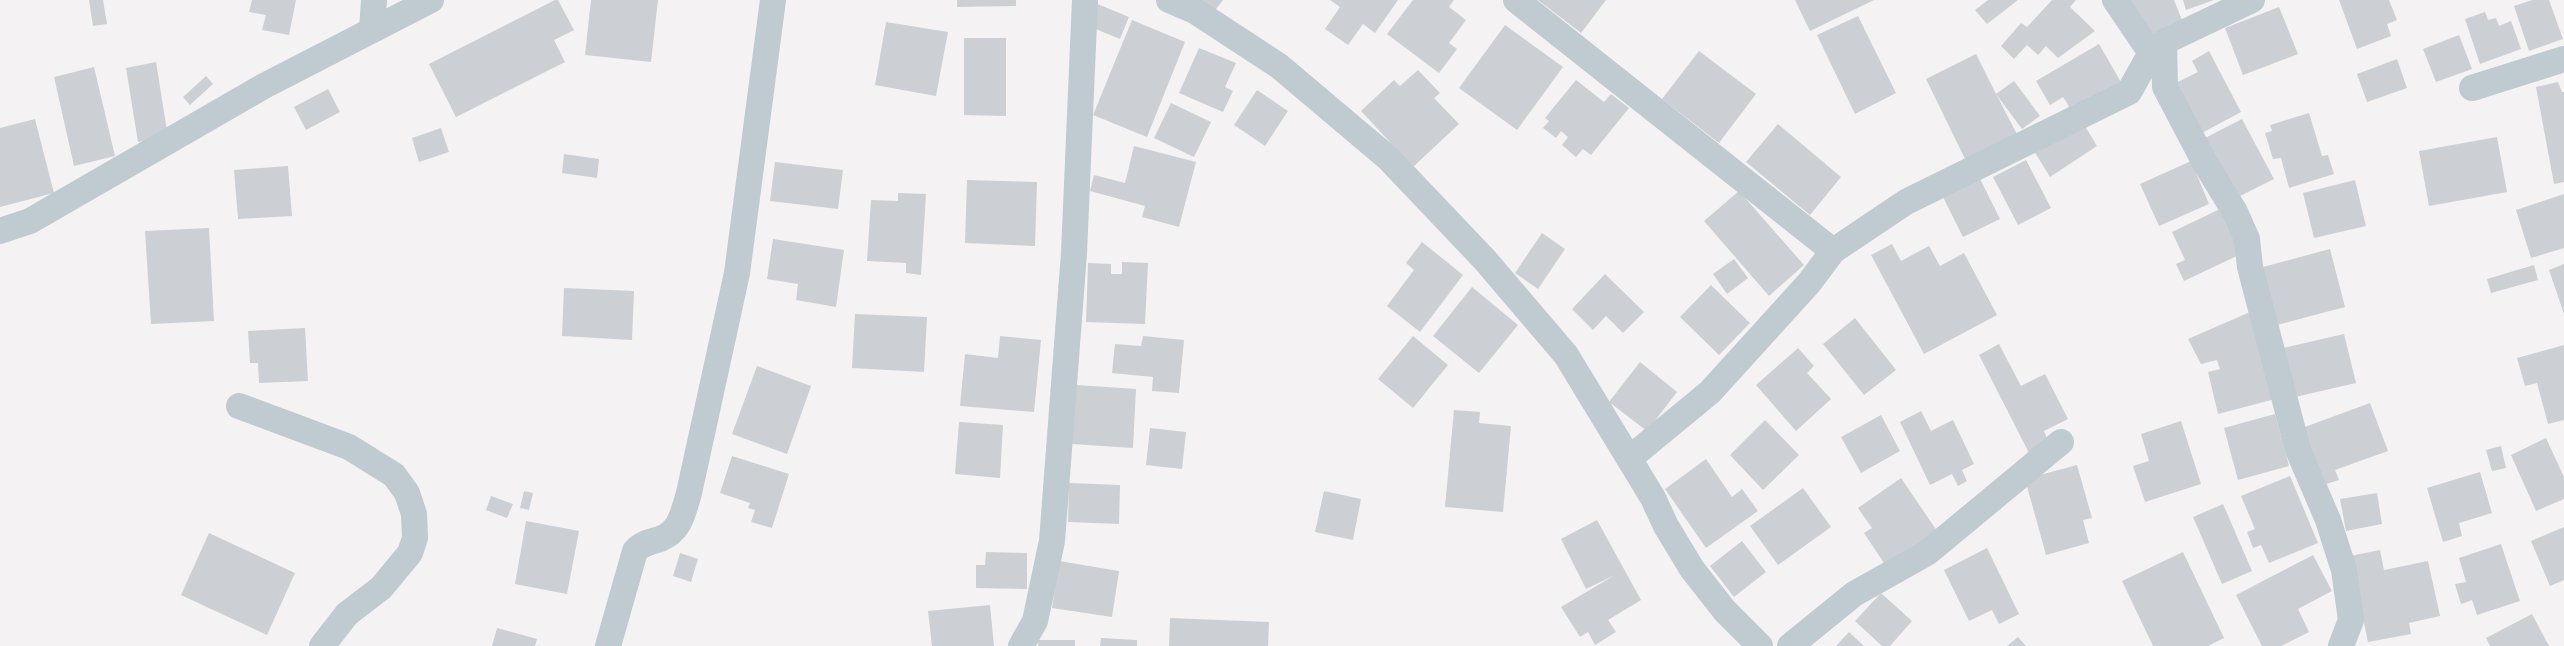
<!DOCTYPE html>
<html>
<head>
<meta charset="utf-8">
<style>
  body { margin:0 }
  canvas { display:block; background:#f4f2f2 }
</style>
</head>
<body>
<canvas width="2564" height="646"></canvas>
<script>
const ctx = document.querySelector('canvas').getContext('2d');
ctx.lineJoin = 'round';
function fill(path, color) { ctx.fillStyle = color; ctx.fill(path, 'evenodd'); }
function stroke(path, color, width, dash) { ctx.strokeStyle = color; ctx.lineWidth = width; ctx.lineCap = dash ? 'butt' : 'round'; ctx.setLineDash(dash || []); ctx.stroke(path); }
const building = new Path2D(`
  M89 0H103L107 24 93 26Z
  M252 0H296L289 35 262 30 266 15 249 12Z
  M555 0H558L574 30 554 40 565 62 456 117 429 64Z
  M591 0H658L651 62 585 55Z
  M957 0H1016V6L957 7Z
  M1195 0H1223L1213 13Z
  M1330 0H1398L1375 33 1363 24 1348 45 1325 29 1340 7Z
  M1413 0H1454L1449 7 1466 20 1449 43 1457 49 1439 73 1387 34Z
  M1538 0H1606L1581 33Z
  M1795 0H1874L1810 31Z
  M1988 0H2018L1987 24 1975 10Z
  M2052 0H2076L2070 7 2095 31 2058 58 2046 46 2038 55 2027 45 2014 59 2001 46 2021 23 2027 27Z
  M2127 0H2174L2184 25 2145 42Z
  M2183 0H2214L2186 10Z
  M2339 0H2389L2397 20 2387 24 2391 36 2357 49Z
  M2532 0H2549L2563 39 2529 51 2514 6Z
  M1095 3 1129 17 1120 39 1086 25Z
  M2279 7 2298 54 2243 75 2225 28Z
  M2485 12 2488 20 2496 18 2499 26 2511 21 2521 49 2480 64 2465 19Z
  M1858 16 1896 93 1855 114 1817 35Z
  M1132 20 1185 42 1147 137 1093 115Z
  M886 22 948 32 936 96 875 85Z
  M1505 25 1563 67 1517 130 1459 88Z
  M2459 35 2472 69 2436 82 2423 49Z
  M964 38H1006V116L964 115Z
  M2099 44 2122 84 2073 113 2063 97 2050 105 2036 81Z
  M1199 48 1236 63 1225 87 1233 91 1223 112 1179 93Z
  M1699 51 1756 94 1719 143 1662 99Z
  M2209 51 2241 112 2200 134 2174 84 2198 72 2192 61Z
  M1976 54 1996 94 2014 81 2040 116 2022 129 1996 94 2019 138 1968 165 1926 79Z
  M2397 59 2407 88 2367 102 2357 74Z
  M156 62 168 137 138 142 126 68Z
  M94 67 115 156 74 166 54 77Z
  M1418 70 1440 93 1434 98 1459 124 1413 167 1361 111 1394 80 1400 86Z
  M206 76 213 84 190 105 183 97Z
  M1576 80 1604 102 1611 94 1629 108 1591 155 1583 149 1576 157 1562 145 1568 137 1561 131 1556 138 1543 128 1549 121 1545 118Z
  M2558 82 2562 92H2564V182L2554 184 2536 87Z
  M328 89 340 112 306 130 294 107Z
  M1257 90 1288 111 1265 146 1234 125Z
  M1171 103 1211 122 1194 157 1154 138Z
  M2309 113 2322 156 2328 155 2334 174 2289 188 2281 158 2273 159 2265 133 2272 131 2270 125Z
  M35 119 54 193 0 207V128Z
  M2242 119 2274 179 2236 198 2205 138Z
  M2082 121 2097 146 2050 177 2034 151Z
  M1778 124 1841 177 1810 215 1746 162Z
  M441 128 449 152 419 162 412 138Z
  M2497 137 2507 192 2429 206 2419 151Z
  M1134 146 1196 162 1179 227 1142 217 1145 206 1090 191 1094 175 1125 183Z
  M564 154 599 159 597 178 562 173Z
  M2026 160 2051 208 2018 225 1993 177Z
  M2191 161 2209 204 2159 226 2140 184Z
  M775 162 843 170 838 209 770 201Z
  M288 166 292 216 238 219 234 170Z
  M1979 177 2000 219 1963 237 1942 195Z
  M967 180 1037 182 1035 246 965 243Z
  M2355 180 2366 226 2314 238 2303 193Z
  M1739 191 1804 265 1769 296 1704 221Z
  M898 193 926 194 921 275 906 273V263L867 261 871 200 898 201Z
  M2564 194V248L2531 258 2516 210Z
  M2220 209 2241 254 2184 281 2176 264 2185 260 2172 232Z
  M209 228 214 321 151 324 145 231Z
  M1542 233 1565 249 1538 289 1515 273Z
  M773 239 844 250 836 307 796 300 798 284 767 279Z
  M1422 242 1463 275 1420 332 1387 306 1414 270 1406 263Z
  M1892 244 1901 261 1929 246 1940 266 1964 253 1997 315 1924 354 1871 255Z
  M2330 249 2345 307 2273 326 2259 268Z
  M1734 259 1748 278 1727 294 1713 274Z
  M1122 262 1148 263 1145 324 1086 322 1088 263 1111 264V274H1122Z
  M2564 264V314L2549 270Z
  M2534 265 2538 280 2491 293 2487 279Z
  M1605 274 1644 312 1623 333 1606 316 1593 330 1572 309Z
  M1711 285 1750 323 1719 355 1680 317Z
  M1472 287 1518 325 1479 373 1433 336Z
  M564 288 634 291 632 340 562 336Z
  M2250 312 2275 399 2218 414 2208 372 2220 369 2217 360 2201 364 2188 339Z
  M855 314 927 317 924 372 852 368Z
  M1855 318 1896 370 1864 395 1823 344Z
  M305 328 308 381 259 383 258 363H250L248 331Z
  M2344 334 2356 383 2295 397 2283 348Z
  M1000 336 1041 340 1034 412 960 406 965 354 998 358Z
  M1143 336 1184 340 1179 393 1152 391 1153 377 1112 373 1115 344 1141 346Z
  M1413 336 1448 365 1413 408 1378 379Z
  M1999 344 2021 386 2045 374 2068 419 2044 431 2049 443 2029 453 1979 355Z
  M2564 345V420L2548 424 2537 383 2525 386 2517 358Z
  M1798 348 1814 366 1807 373 1831 399 1796 431 1756 385Z
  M1640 362 1677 392 1647 431 1609 402Z
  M757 366 811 386 787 454 732 434Z
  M1076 385 1136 389 1133 448 1072 444Z
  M2370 403 2388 451 2335 470 2339 480 2323 485 2302 428Z
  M1454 410 1480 412 1479 423 1511 426 1503 512 1445 507Z
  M1921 411 1931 431 1953 420 1974 464 1962 470 1967 481 1958 486 1952 474 1930 485 1900 422Z
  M2275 414 2289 466 2238 480 2224 428Z
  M1881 415 1900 451 1861 473 1841 437Z
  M1765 420 1799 455 1763 490 1730 455Z
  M2181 421 2201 484 2145 502 2133 466 2149 461 2141 434Z
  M959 422 1003 425 1000 478 955 474Z
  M1150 428 1186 432 1182 469 1146 465Z
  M2546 438 2564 477V499L2536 511 2511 455Z
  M2501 446 2506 468 2492 471 2486 450Z
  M732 456 789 474 772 528 751 522 755 510 748 508 750 503 720 493Z
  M1706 459 1732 497 1742 489 1758 511 1706 548 1665 489Z
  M2077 465 2092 518 2083 520 2089 543 2046 555 2025 479Z
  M2480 472 2492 513 2459 523 2462 536 2443 542 2427 488Z
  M2290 476 2318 543 2269 563 2261 545 2253 548 2247 532 2255 529 2241 496Z
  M1901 478 1937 531 1886 566 1864 533 1872 528 1858 508Z
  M1069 483 1120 485 1119 524 1068 522Z
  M1803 488 1831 527 1778 565 1750 526Z
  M524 491 533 493 529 510 520 508Z
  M1324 491 1361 499 1353 540 1315 532Z
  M2377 493 2382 524 2346 531 2340 499Z
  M491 496 513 504 507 518 486 510Z
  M2223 504 2252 571 2222 584 2193 517Z
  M1597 520 1641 600 1608 620 1616 632 1595 645 1588 632 1580 637 1561 607 1615 575 1586 589 1561 539Z
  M526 521 579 531 567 594 515 584Z
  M2564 527V580L2550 586 2531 541Z
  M209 533 295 573 267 635 181 595Z
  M1742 541 1766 572 1734 597 1710 566Z
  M2501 544 2520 601 2477 615 2472 600 2461 604 2455 584 2466 582 2459 558Z
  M1987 548 2019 614 1999 624 1992 610 1969 621 1944 570Z
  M2380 550 2384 570 2428 561 2440 616 2409 623 2411 634 2368 642 2350 556Z
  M986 552 1027 553V589L976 588V565H985Z
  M2183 552 2224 638 2208 646H2153L2122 581Z
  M680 553 698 559 691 582 673 576Z
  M2313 555 2332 591 2298 609 2309 632 2281 646H2262L2236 595Z
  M1059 561 1119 571 1112 617 1052 608Z
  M1881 593 1912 621 1890 646H1882L1855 621Z
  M990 605 994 646H932L928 611Z
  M2532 614 2549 646H2490L2486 638Z
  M1170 618 1269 622 1268 646H1169Z
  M497 628 537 639 535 646H492Z
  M1849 632 1864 646H1836Z
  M2018 637 2026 646H2007Z
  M1101 638 1137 640V646H1100Z
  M1038 640H1075V646H1038Z`);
const street = new Path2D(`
  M1169 0 1195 11 1279 66 1388 158 1485 260 1566 355 1653 498 1666 526 1692 569 1725 611 1760 646
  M1516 0 1833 251
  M2115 0 2151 53
  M372 30 374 0
  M2164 42 2165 87 2205 163 2235 212 2247 239 2250 267 2298 450 2328 520 2344 570 2351 620 2341 646
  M2472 88 2564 59
  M0 231 30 221 264 86 431 0
  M239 406 349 447 394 475 407 493 414 514 415 538 410 553 381 588 347 614 322 646
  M1630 458 1710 392 1809 283 1833 251 1906 202 2129 92 2151 53 2164 42 2252 0
  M608 646 635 551C642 543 650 542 660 539 681 531 683 512 689 493L737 273 773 0
  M1021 646 1035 621 1052 541 1074 253 1085 0
  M1790 646 1854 594 1927 553 2061 442`);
fill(building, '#ccd0d4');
stroke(street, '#c0cad1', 26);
</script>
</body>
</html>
